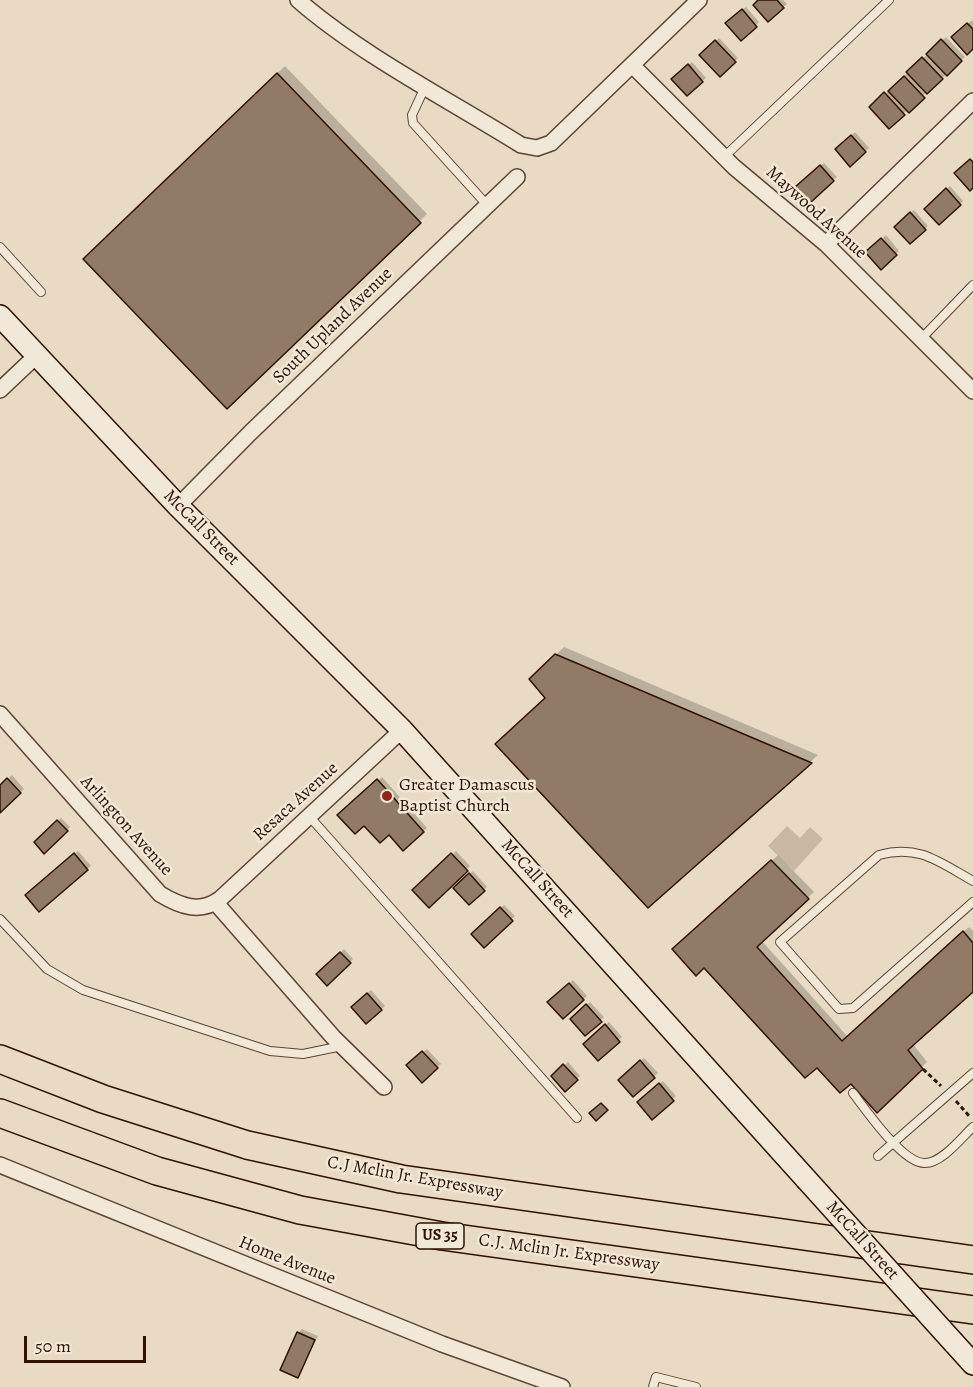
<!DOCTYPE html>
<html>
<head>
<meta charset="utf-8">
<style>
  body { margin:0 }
  #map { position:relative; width:973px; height:1387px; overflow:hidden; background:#e9dbc3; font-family:Alegreya,serif }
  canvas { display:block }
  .scale { position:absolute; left:24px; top:1336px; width:122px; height:27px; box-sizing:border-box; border:3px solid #311102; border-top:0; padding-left:8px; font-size:18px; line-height:21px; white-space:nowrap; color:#311102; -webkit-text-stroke:4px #f1e8d8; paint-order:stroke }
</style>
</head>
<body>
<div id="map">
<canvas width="973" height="1387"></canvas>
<div class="scale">50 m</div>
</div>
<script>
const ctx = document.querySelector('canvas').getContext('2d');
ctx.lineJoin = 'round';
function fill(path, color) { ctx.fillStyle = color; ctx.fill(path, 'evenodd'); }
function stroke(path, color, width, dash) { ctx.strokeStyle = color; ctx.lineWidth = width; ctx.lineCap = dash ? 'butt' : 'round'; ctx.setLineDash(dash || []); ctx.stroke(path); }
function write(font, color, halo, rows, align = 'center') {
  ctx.font = font + ' Alegreya,serif'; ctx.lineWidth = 5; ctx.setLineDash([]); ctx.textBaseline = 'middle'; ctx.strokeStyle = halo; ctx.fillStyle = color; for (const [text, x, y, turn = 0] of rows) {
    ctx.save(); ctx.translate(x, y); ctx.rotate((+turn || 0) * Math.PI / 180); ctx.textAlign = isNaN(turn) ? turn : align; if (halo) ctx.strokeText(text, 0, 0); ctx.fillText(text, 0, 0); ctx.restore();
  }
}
const green = new Path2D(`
  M787 826 800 838 810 827 823 839 794 871 768 846Z`);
const shadow = new Path2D(`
  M760 0H783L787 4 768 20Z
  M746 7 759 22 741 39 727 23Z
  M972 20 973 22V47L953 37Z
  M946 37 965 57 889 127 871 107Z
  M719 38 738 58 720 75 701 55Z
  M692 62 706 78 687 94 673 79Z
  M285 66 427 214 227 407 85 259Z
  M855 132 869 148 851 164 837 149Z
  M824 163 837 177 810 201 797 187Z
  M950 186 963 201 939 223 926 209Z
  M914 210 928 226 910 242 896 227Z
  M886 235 899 251 881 267 867 252Z
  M564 647 818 755 648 906 546 697 531 679Z
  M12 775 24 789 0 811V786Z
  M382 777 427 828 403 849 389 833 339 815Z
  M61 818 70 827 45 852 36 842Z
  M78 851 91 866 87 869 30 891Z
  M456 851 470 866 429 905 414 890Z
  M778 855 814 892 762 941 848 1037 969 927 973 931V990L913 1044 927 1062 877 1111 852 1082 817 1065 680 943Z
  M473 871 487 887 469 903 455 888Z
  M504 905 515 916 484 945 474 934Z
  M344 949 353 959 328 983 318 974Z
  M573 980 587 996 563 1017 549 1002Z
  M371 990 385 1006 366 1022 353 1007Z
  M590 1002 604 1017 586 1034 572 1019Z
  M609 1022 622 1037 598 1059 585 1044Z
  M427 1049 441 1064 422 1081 408 1065Z
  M644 1058 658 1073 634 1095 620 1080Z
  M568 1062 580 1076 565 1089 553 1076Z
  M663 1081 676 1096 652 1118 639 1103Z
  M302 1329 318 1336 298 1376V1333Z`);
const building = new Path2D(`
  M758 0H777L784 8 768 22 753 5Z
  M742 9 757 27 741 41 725 23Z
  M967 23 973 29V49L967 55 951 37Z
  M941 39 962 61 947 76 926 54Z
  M715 40 736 62 720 77 699 55Z
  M922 57 943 79 927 94 906 72Z
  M688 64 703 82 687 96 671 79Z
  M277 73 421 223 227 409 83 259Z
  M904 76 925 98 909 113 888 91Z
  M884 92 905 115 889 129 869 107Z
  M851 135 866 152 850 167 835 149Z
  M970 159 973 162V188L970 191 954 173Z
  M820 165 834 181 810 203 795 187Z
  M946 188 961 205 939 225 924 209Z
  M910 212 926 230 910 244 894 227Z
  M881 238 897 255 881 270 865 252Z
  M555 654 812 763 648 908 495 744 545 698 529 679Z
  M7 778 21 793 0 813V785Z
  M377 779 424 832 403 851 389 835 380 843 364 826 355 834 337 815Z
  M57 820 68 831 44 854 34 842Z
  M74 853 88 870 39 912 25 895Z
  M451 853 468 871 429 908 412 890Z
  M771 860 809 899 757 947 842 1041 963 931 973 943V992L908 1050 923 1069 877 1113 851 1084 840 1093 817 1068 805 1078 704 968 696 976 672 949Z
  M469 873 485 891 469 905 453 888Z
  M500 907 513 921 484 948 471 934Z
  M340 952 351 963 327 986 316 974Z
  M569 983 584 1000 563 1019 547 1002Z
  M367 993 382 1010 366 1024 351 1007Z
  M586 1004 602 1022 585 1036 570 1019Z
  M605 1024 620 1042 598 1061 583 1044Z
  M422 1051 438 1068 422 1083 406 1065Z
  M640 1060 655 1078 633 1097 618 1080Z
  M563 1064 578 1080 565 1092 551 1076Z
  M659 1083 674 1101 652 1120 637 1102Z
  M601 1103 608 1110 596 1121 589 1113Z
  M297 1332 315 1340 298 1378 280 1370Z`);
const path = new Path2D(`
  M923 1069 941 1086
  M956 1101 970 1117`);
const lane = new Path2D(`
  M425 87 412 115 413 123 488 206
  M724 157 889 0
  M0 247 41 292
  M920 340 973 285
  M309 816 577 1118
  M973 881C939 862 919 844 879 855L780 942 839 1009 853 1008 973 902
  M0 919 47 969 83 990 270 1051 303 1054 342 1046
  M853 1093C866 1110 903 1164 925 1163 942 1163 961 1138 973 1127
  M878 1156 973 1073
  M653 1387 656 1377 696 1387`);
const street = new Path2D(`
  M298 0C361 55 449 100 521 145L537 148 551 143 699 0
  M632 65 734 167 826 244 973 391
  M826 244 973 101
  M0 390 36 356
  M178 506 251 432 517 177
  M0 714 160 894C180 906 200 914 220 899L402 730
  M215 902 333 1037 384 1087
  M0 1165 442 1344 562 1387`);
const secondary = new Path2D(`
  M0 316 178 506 402 730 806 1179
  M954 1343 973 1364`);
const highway = new Path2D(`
  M0 1059 103 1099 247 1145 401 1179 973 1260
  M0 1113 157 1171 300 1210 442 1236 973 1310`);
const secondaryBridge = new Path2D(`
  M806 1179 954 1343`);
const markers = [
  [387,796,6,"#8f2418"]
];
const shields = [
  [440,1236,48]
];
const shieldNames = [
  ["US 35",440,1236]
];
const streetNames = [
  ["Maywood Avenue",816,213,42],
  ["South Upland Avenue",333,326,-44],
  ["McCall Street",201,528,45],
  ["Resaca Avenue",296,802,-42],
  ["Arlington Avenue",126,826,48],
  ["McCall Street",537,879,48],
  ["C.J Mclin Jr. Expressway",415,1178,10],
  ["McCall Street",862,1241,48],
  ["C.J. Mclin Jr. Expressway",569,1253,8],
  ["Home Avenue",287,1261,22]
];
const poiNames = [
  ["Greater Damascus",399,786],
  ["Baptist Church",399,807]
];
fill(green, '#cab9a2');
fill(shadow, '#0003');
fill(building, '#917a66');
stroke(building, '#311102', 1.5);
stroke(lane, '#5f4432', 10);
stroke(street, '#5f4432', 18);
stroke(secondary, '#311102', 24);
stroke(highway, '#311102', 30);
stroke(path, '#311102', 3, [4.5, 3]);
stroke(lane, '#f1e8d8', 8);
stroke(street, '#f1e8d8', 15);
stroke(secondary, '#f1e8d8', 21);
stroke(highway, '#e9dbc3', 27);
stroke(secondaryBridge, '#311102', 24, []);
stroke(secondaryBridge, '#f1e8d8', 21);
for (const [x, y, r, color] of markers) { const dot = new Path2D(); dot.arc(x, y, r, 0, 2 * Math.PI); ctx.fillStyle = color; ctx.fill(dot); stroke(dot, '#f1e8d8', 2); }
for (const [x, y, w] of shields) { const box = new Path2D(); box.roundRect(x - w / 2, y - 13, w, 26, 4.5); ctx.fillStyle = '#f1e8d8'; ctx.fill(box); stroke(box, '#311102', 1.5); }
write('bold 16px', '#311102', null, shieldNames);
write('18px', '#311102', '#f1e8d8', streetNames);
write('18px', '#311102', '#f1e8d8', poiNames, 'left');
</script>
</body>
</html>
